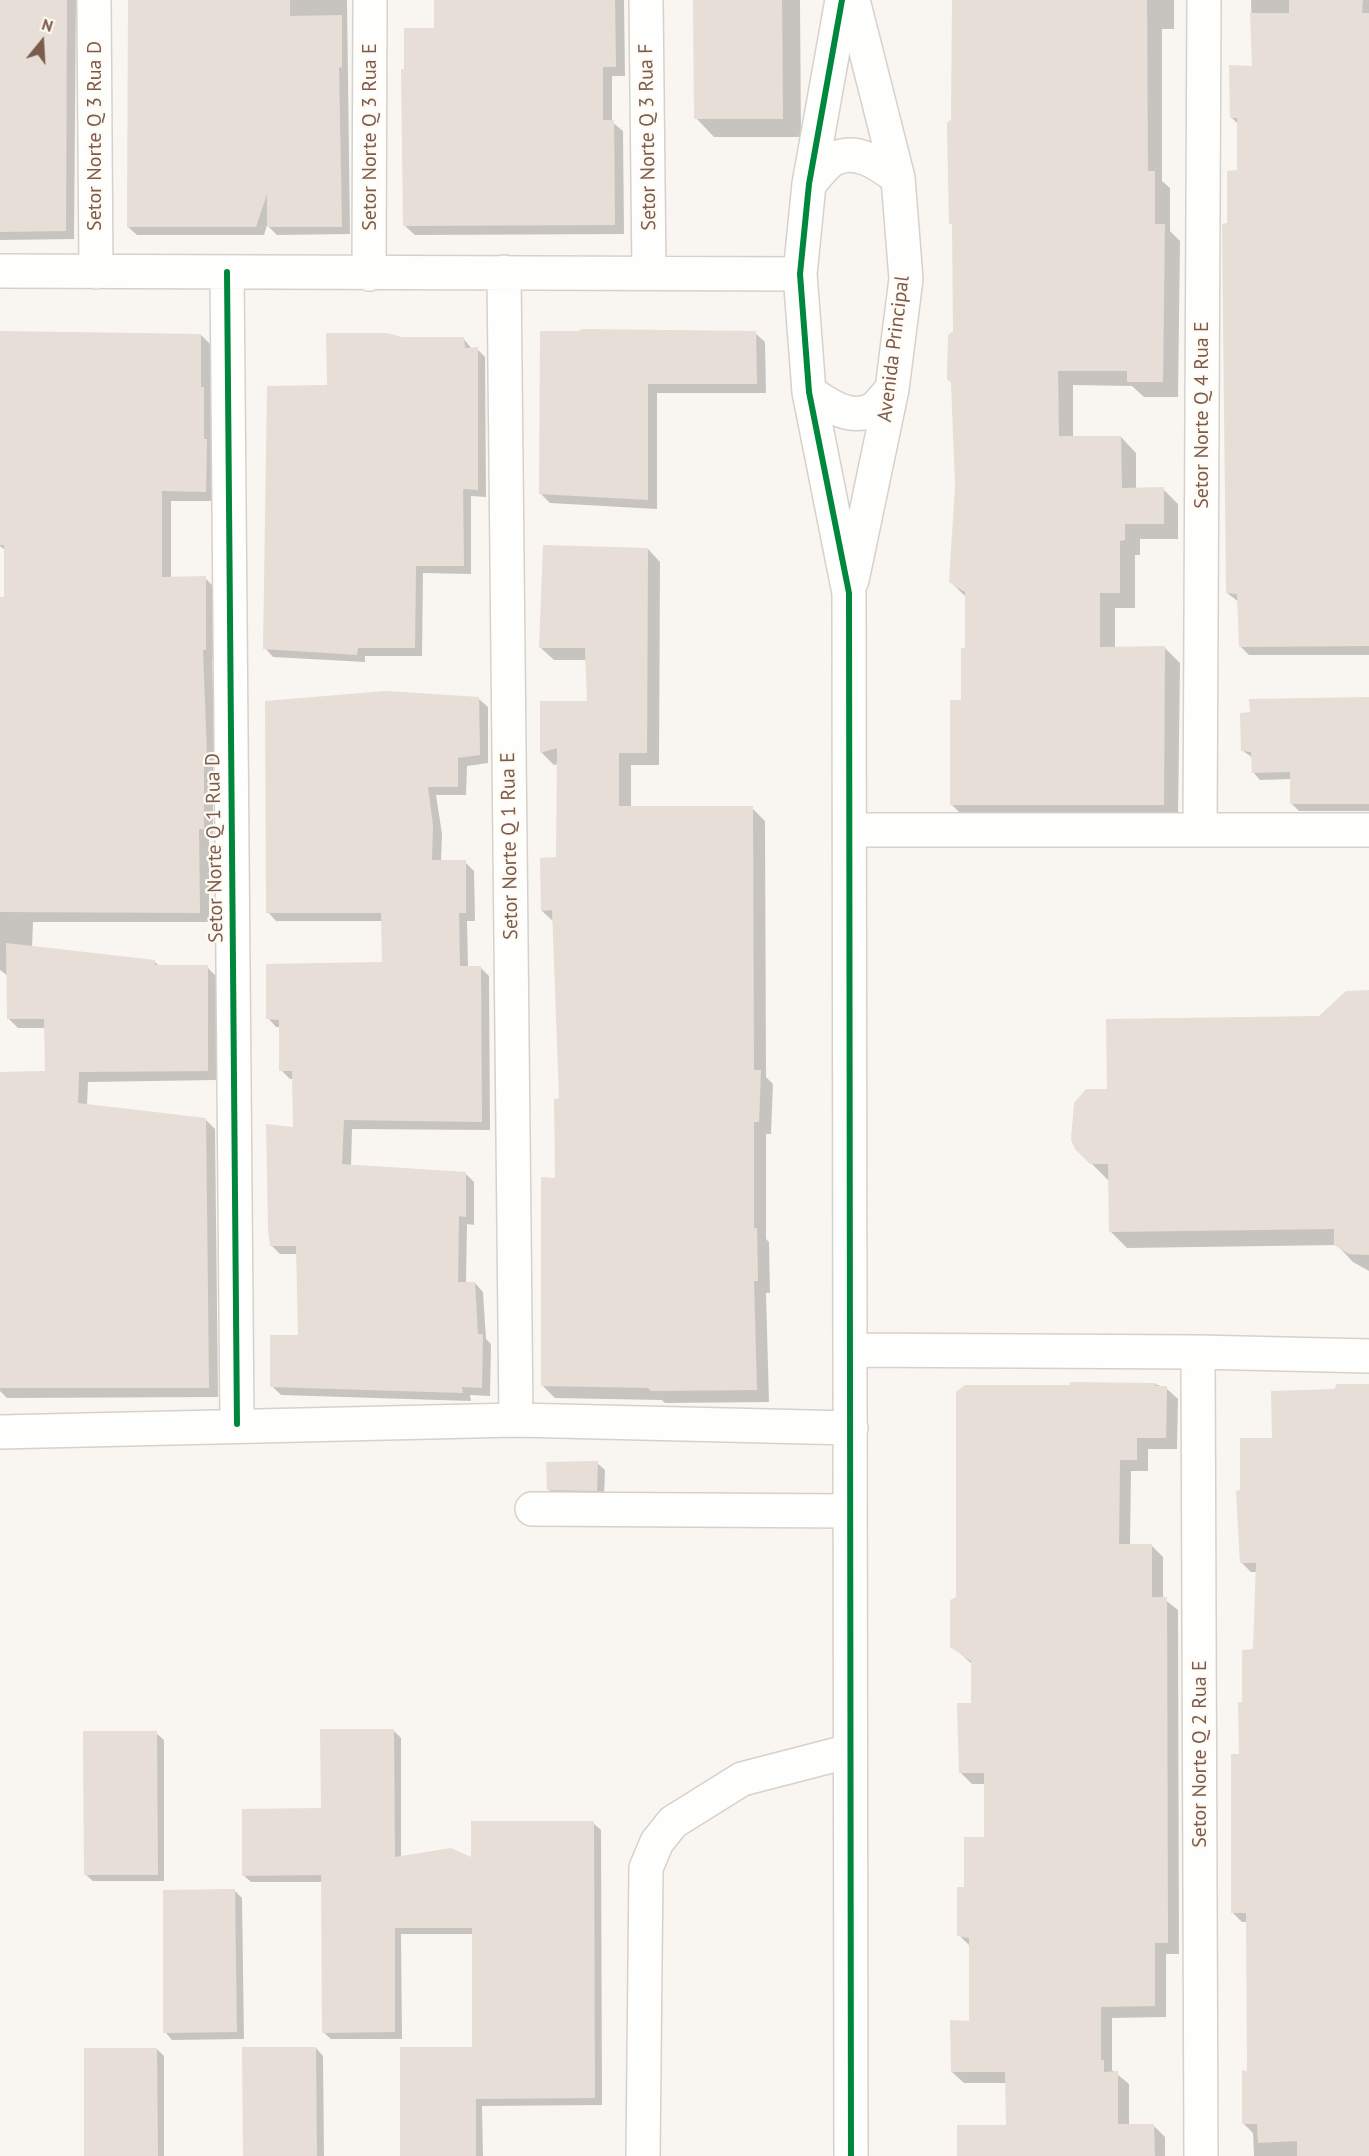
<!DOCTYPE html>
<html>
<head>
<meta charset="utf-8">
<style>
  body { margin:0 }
  #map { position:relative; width:1369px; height:2156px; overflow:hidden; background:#f9f5f0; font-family:"PT Sans",sans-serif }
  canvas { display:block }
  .north { position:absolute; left:12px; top:12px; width:60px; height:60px; -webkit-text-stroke:4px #fffaf3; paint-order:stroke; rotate:18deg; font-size:16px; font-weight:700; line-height:24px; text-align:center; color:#7a5c4d }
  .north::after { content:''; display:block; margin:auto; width:21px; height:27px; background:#7a5c4d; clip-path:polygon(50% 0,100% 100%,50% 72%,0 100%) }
</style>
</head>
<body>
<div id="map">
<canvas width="1369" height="2156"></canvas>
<div class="north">N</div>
</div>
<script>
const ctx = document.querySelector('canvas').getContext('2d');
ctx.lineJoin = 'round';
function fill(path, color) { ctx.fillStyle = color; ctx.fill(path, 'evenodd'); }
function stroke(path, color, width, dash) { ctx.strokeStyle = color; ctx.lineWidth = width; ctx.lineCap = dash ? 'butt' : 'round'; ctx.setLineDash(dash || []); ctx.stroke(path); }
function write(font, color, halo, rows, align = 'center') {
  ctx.font = font + ' "PT Sans",sans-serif'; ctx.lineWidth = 4.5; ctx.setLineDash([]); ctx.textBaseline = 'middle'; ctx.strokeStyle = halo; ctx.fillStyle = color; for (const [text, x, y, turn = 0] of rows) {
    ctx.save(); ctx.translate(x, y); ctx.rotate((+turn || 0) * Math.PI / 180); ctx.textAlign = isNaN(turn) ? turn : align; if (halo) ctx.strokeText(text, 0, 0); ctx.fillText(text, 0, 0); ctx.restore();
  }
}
const shadow = new Path2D(`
  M0 0H76L74 239 0 240Z
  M129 0H347L350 234 277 235 267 225 264 235H137L128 227Z
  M435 0H624L625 76H612V122L623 131 624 234 415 235 405 226 406 70 436 29Z
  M695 0H800L801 137H714L696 118Z
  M954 0H1174V29H1162V181L1170 188V231L1180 241 1178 397H1144L1132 386 1073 385V437H1121L1136 453V489H1163L1178 504V539H1140V555H1135V608H1115V648H1165L1180 663 1178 820H967L952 805 966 649V597L951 582 956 486 954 227 951 223Z
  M1251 0H1369V655H1249L1240 646 1239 602 1227 593 1228 225 1238 172V124L1231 117 1253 67Z
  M0 332 201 335 211 345 216 501H171V578H205L215 588V660H212L216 765H213V839H209V922H33L32 948 154 961 160 967H207L217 977V1080L88 1082 87 1106 205 1119 215 1129 218 1397 7 1398 0 1391V1074L46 1073 45 1028H18L8 1018V976L0 970V599H5L6 551 0 546Z
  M541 332 755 333 765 342 766 393H657V509L550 503 540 493Z
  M463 338 472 349H477L485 357 486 497 471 496V574L423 573 422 656H365V662L273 657 265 648 328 386 401 339Z
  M648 549 660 562 659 765H631V807L752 808 765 821 766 1077 773 1084 771 1134H766V1239L769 1242 770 1293H766L769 1402 665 1403 662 1400 555 1398 543 1386 561 1100 554 922 542 911 558 859V764L554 765 542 753 541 703H589L587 660H554L541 648Z
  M479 699 488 707V763L467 766 466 795H436L442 834 441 862H465L474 871 475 921H467L468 967H480L489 976 490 1130 352 1129 351 1166 465 1173 474 1182V1225L467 1224 466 1283H475L483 1292 486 1339 491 1344 490 1396 470 1395 471 1401 281 1395 272 1386 300 1336 298 1254H280L271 1245 294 1129V1079H290L281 1070V1027H276L268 1018 383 964V921H276L268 912Z
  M1369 699V811H1299L1291 803V779L1260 780 1253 772V758L1243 751Z
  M1369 994V1271L1353 1262 1337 1245 1127 1248 1110 1231V1182L1076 1148 1108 1090 1320 1018Z
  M1155 1384 1166 1388 1178 1399 1177 1449H1148V1471H1131L1130 1546H1152L1163 1557V1598L1178 1610 1179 1954H1166V2017L1112 2018V2070L1129 2084V2126L1153 2125 1165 2137V2156H959L1007 2126V2083H964L952 2072 970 2023 971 1947 959 1935 965 1888 985 1838V1784H972L961 1773 972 1704V1664L952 1646 957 1597Z
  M1369 1386V2156H1254L1253 2133 1244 2124 1248 2072V1922H1242L1233 1913 1244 1704 1254 1651 1257 1572H1251L1241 1562V1492L1273 1439 1336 1391Z
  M597 1463 605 1470 604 1497H556L549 1490Z
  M394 1731 401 1738V1857L473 1860 593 1823 601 1830 602 2105 482 2106 483 2156H402L473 2048V1934H401L402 2039H331L323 2032 322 1882H251L243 1875 322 1810Z
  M156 1733 164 1740V1881H93L85 1874Z
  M235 1891 242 1898 244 2039 172 2040 165 2032Z
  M316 2048 323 2056 324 2156H244Z
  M157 2049 164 2056V2156H86Z`);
const building = new Path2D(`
  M0 0H67L66 231 0 232Z
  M128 0H290V16L342 15V68L339 67 342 227H267V194L256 227H127Z
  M434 0H615L616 67H603V120H614L615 225 403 226 401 69H404V28H434Z
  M693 0H782L783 119H694Z
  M952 0H1147L1148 171H1155V224H1165L1163 382H1127V371H1058L1059 436H1121L1122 488 1164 487V524H1125V540L1120 541V593H1100V647L1165 646 1164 805H950V700H961V648H965V592L949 582 955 486 951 383 947 379 948 335 953 331 952 224H949L947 123 951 120Z
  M1289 0H1363L1362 13H1369V646L1239 647 1237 594 1226 593 1222 224 1227 223V171L1237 170V118H1230L1229 65 1252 66 1250 13H1289Z
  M581 329 756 331 757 384H648V500L539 494 540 331H580Z
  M0 331 201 334V387H204V439H207L206 492 162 491V577L206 576V650H203L207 756H204V829H199L200 913 0 912V597H4V545H0Z
  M326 333H387L402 337H464L465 348 478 347V490L463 489 464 566H416L415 648H358L357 655 263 649 267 386 327 385Z
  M543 545 648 548 647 753H619V806H753L754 1070H761L759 1122H754V1228H757L758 1281H754L757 1390 651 1391 648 1388 541 1386V1177L555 1178 554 1099 559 1098 552 910 541 911 540 858 556 857 557 748 540 753V701H587L585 648H539Z
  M386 691 479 697 480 755 458 758V787H428L433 825 432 860H466V913H459L460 966H481L482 1122 344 1120 342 1164 466 1172V1217L459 1216 458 1282H475L478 1334H483L482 1388 462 1387 463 1393 270 1387V1335H298L296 1246H270L268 1229 266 1124 293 1127 292 1071H279V1020L266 1019V964L382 962 381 913H266L265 701Z
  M1369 697V804H1290V772L1252 773 1251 752 1241 751 1240 713 1250 712 1249 699Z
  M6 943 155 960V965H208V1071L79 1072 78 1103 206 1118 209 1388H0V1072L45 1071 44 1019H7Z
  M1369 990V1255L1349 1254 1334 1245V1229L1109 1232 1108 1164H1090L1075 1149 1071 1140 1074 1103 1086 1089H1107L1106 1019 1319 1016 1346 991Z
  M1070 1382 1156 1383 1155 1386H1167L1166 1438H1137V1460H1120L1119 1544H1152V1597H1167L1168 1943H1155V2006L1101 2007V2060H1104V2072L1118 2071V2124H1154L1155 2156H957V2125H1006L1005 2072H951L950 2020 969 2021V1938L957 1936V1887H964V1837H984V1773H959L957 1703H971V1661L950 1647V1600L956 1597V1392L965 1385H1070Z
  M1336 1384H1369V2156H1297V2141L1258 2143 1257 2124H1242V2070L1247 2071 1246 1913H1231V1754H1239L1238 1702H1242V1650L1253 1649 1256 1563H1240L1236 1491 1240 1490V1438H1272L1271 1391 1335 1389Z
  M598 1461 597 1491 547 1490 546 1462Z
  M320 1729H394L395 1857 451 1848 471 1857V1821H594L595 2098 476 2099V2156H400V2047H472V1928H395V2032L322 2033 321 1875 242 1876V1809L321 1808Z
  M83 1731H157L158 1875H84Z
  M235 1889 237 2032 163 2033V1890Z
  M242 2047H316L317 2156H243Z
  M84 2048H157L158 2156H84Z`);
const minor = new Path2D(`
  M94 0 96 272
  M646 0 649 273
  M842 0 809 184 800 274 809 392 849 593 851 2156
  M809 184C816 177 824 165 832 160 856 146 880 165 898 178
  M0 271 800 274
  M227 272 237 1424
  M504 272 516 1420
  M369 274 370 0
  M809 392C827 404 849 421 872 410 879 406 886 395 892 389
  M852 580 892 389 906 279 898 178 853 0
  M850 830H1369
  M1200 830 1204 0
  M850 1350 1198 1352 1369 1356
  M1198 1352 1201 2156
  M0 1432 516 1420 851 1428
  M532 1509 850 1511
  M643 2156 646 1868 657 1842 673 1822 742 1779 850 1751`);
const cycleway = new Path2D(`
  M842 0 809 184 800 274 809 392 849 593 851 2156
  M227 272 237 1424`);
const streetNames = [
  ["Setor Norte Q 3 Rua D",95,136,-90],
  ["Setor Norte Q 3 Rua E",370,137,-90],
  ["Setor Norte Q 3 Rua F",648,137,-91],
  ["Avenida Principal",894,349,-83],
  ["Setor Norte Q 4 Rua E",1202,415,-90],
  ["Setor Norte Q 1 Rua E",510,846,-91],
  ["Setor Norte Q 1 Rua D",215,848,-91],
  ["Setor Norte Q 2 Rua E",1200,1754,-90]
];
fill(shadow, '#0003');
fill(building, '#e6ded7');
stroke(minor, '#d7d1cb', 36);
stroke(minor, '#fefefd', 33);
stroke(cycleway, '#00873e', 6);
write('20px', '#7a5c4d', '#fffaf3', streetNames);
</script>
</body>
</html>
